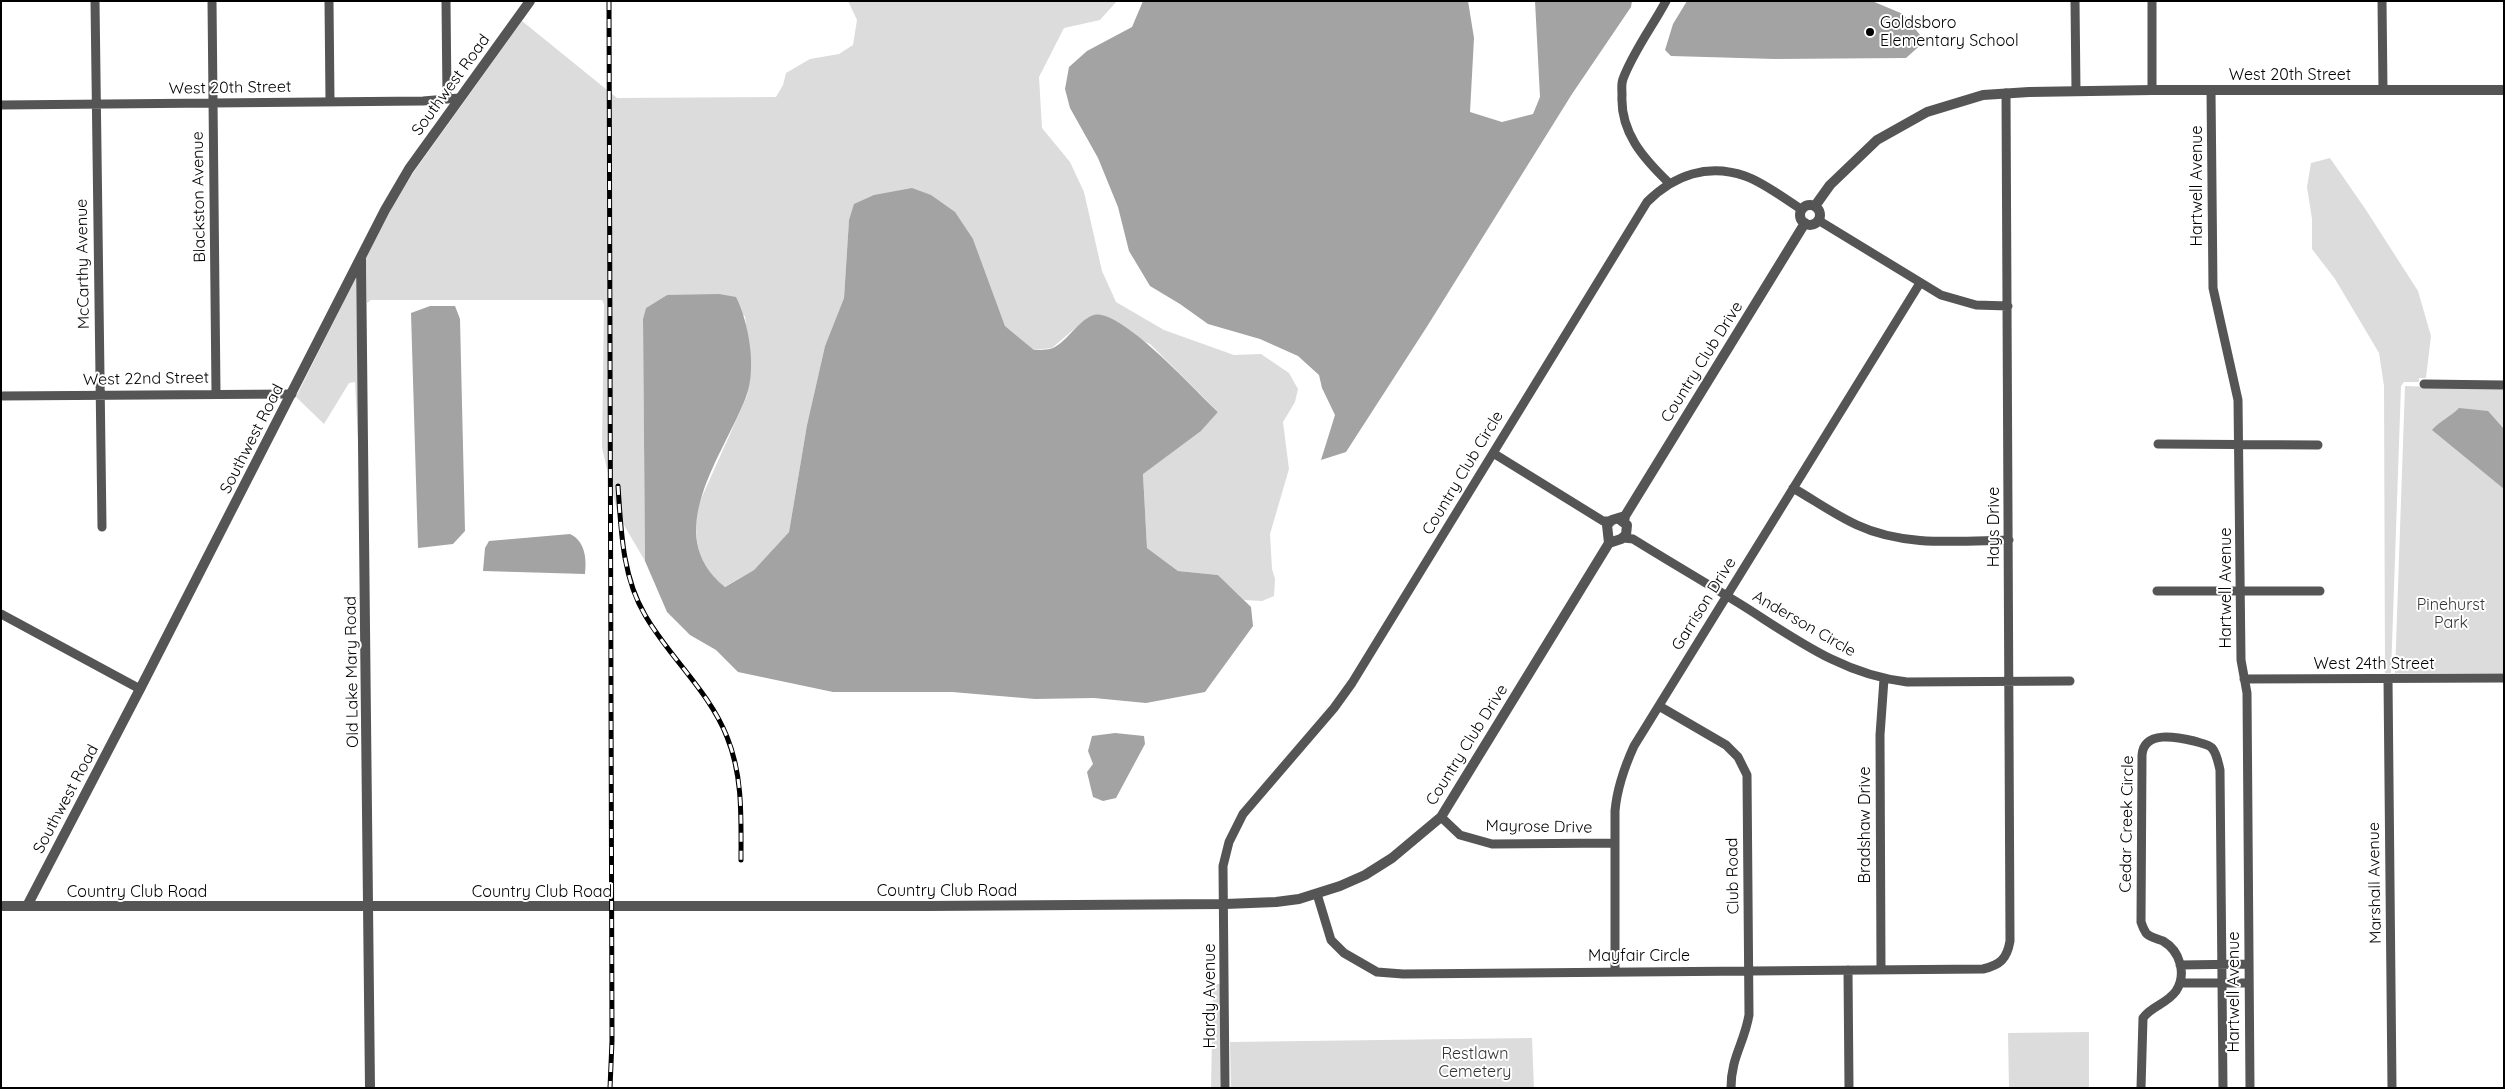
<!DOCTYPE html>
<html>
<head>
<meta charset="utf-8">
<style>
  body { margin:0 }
  #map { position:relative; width:2505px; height:1089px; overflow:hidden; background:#fff; font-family:Quicksand,sans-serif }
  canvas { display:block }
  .frame { position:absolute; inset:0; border:2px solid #000; pointer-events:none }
</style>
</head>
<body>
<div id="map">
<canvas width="2505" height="1089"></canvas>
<div class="frame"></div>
</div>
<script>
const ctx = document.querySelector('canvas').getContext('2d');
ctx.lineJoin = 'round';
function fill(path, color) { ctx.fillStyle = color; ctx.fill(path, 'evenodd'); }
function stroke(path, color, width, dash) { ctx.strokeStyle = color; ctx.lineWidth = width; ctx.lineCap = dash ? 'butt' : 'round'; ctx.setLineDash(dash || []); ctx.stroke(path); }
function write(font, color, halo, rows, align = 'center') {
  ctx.font = font + ' Quicksand,sans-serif'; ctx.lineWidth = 4; ctx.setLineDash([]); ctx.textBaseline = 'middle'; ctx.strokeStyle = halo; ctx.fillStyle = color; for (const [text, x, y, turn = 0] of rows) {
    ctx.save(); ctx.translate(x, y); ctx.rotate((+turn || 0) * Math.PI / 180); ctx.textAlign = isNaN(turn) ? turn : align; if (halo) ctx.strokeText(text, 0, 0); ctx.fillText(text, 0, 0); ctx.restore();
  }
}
const green = new Path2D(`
  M848 1H1117L1100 20 1064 28 1039 77 1042 128 1070 162 1084 192 1102 271 1116 302 1164 330 1234 355 1261 354 1289 373 1298 389 1295 402 1283 422 1289 469 1270 534 1272 569 1275 579 1274 596 1262 601 1244 600 1218 575 1178 571 1147 548 1143 473 1201 431 1218 412 1150 344 1087 318 1052 348 1034 350 1005 326 973 239 849 220 844 298 825 346 807 425 789 532 754 570 724 587C720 583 713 579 709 574 696 556 695 528 697 508L747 396 751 368 745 316 667 295 646 308 643 320 645 561 618 515 602 448 604 304 602 300H371L367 303 366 258 393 206 413 173 522 21 617 98 776 97 783 85 786 73 810 59 839 54 853 45 857 20Z
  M2330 158 2366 210 2418 291 2431 336 2426 378H2419V382H2404L2401 386 2391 673H2385L2384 386 2379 353 2335 279 2312 249V219L2307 187 2311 163Z
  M356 277 359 458 355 382 349 383 324 424 296 397Z
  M2405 386 2504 389V673H2395Z
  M1213 984H1220V1088H1211Z
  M2089 1032V1088H2009L2008 1033Z
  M1532 1038 1534 1088H1231L1230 1042Z`);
const water = new Path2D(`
  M1143 1H1468L1474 38 1470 112 1502 122 1533 114 1540 97 1535 1H1632L1631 7 1572 94 1428 325 1346 452 1321 460 1335 415 1322 388 1319 375 1298 356 1260 339 1208 324 1180 304 1150 286 1129 251 1118 207 1098 158 1070 108 1065 89 1069 67 1087 51 1132 27Z
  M1687 1H1872L1903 14 1925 41 1906 58 1775 59 1671 56 1665 50 1673 24Z
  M912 188 931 195 955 212 973 239 1005 326 1034 350C1039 350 1047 350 1053 348 1068 341 1078 320 1094 315 1121 308 1197 393 1218 412L1201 431 1143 474 1147 548 1178 571 1218 575 1251 607 1253 626 1205 692 1146 703 1094 698 1035 699 952 692H833L738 672 716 650 690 635 667 612 645 561 643 319 646 308 667 295 719 294 736 297C749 323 757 369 746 397 724 455 659 534 725 587L754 570 789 532 807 425 825 346 844 298 849 220 854 204 874 195Z
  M430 306H455L460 319 465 531 453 544 418 548 411 313Z
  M2459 408 2488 411 2504 429V489L2432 430C2440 421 2450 417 2459 408Z
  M570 534C585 541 587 559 585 574L483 571 485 548 489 541Z
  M1115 733 1144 736 1145 744 1116 798 1103 801 1093 797 1087 772 1093 764 1088 751 1092 736Z`);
const minor = new Path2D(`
  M95 1 102 527
  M212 1 216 393
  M329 1 330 101
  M446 1 447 99
  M1666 1C1652 27 1633 52 1623 79 1621 84 1622 90 1622 95 1620 132 1643 158 1669 183
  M2075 1 2076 91
  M2152 1V90
  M2382 1 2383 90
  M2211 90 2213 288 2238 400 2241 660 2247 693 2250 1088
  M1 105 423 101 459 98
  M1818 220 1941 295 1976 305 2008 306
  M2424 384 2504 385
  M1 396 292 394
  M2158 444 2318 445
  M1493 453 1603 521H1610
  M1793 488C1814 500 1835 515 1857 525 1904 547 1958 541 2009 540
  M1624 538 1633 539C1670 562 1708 584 1745 607 1797 640 1844 675 1907 682L2070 681
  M2157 591H2320
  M1 614 140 689
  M2244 679 2504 678
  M2388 679 2392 1088
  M1659 706 1726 745 1738 757 1747 775 1749 1015C1744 1044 1731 1057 1731 1088
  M1441 817 1460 835 1492 844 1614 843
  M1317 894 1331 940 1344 953 1377 972 1403 974 1983 969C2000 965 2007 959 2010 941L2006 93
  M2180 965 2249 964
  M1848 970 1849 1088
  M1881 970 1880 735 1884 679
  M1615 971V811C1617 788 1624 768 1634 746L1920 283
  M2180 983H2249
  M1225 1088 1223 866 1229 842 1243 814 1334 708 1352 683 1647 202C1674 175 1708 163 1745 176 1763 182 1785 199 1801 209
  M2141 1088 2143 1018C2151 1006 2167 1004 2176 991 2187 974 2180 951 2163 941 2158 939 2149 937 2146 933 2144 930 2142 925 2141 922L2142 755C2144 730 2177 737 2194 741 2200 743 2208 744 2212 748 2217 754 2218 762 2220 770L2223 1088`);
const tertiary = new Path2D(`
  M1800 215a10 10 0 1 1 20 0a10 10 0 1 1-20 0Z
  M1815 206 1830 185 1877 140 1927 112 1983 95 2029 92 2152 90H2504
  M361 259 370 1088
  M1624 522 1625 516 1805 223
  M1609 543 1607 525 1612 520 1625 516
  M1 906H927L1225 904 1276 902 1299 899 1340 886 1365 875 1392 858 1441 817 1609 543 1621 539 1626 535 1627 525 1619 519
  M27 906 140 689 385 210 409 169 530 1`);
const rail = new Path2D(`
  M609 1 612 1041 610 1088
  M618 486C621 529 622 576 645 615 669 657 709 691 727 737 743 776 741 818 741 860`);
const markers = [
  [1870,32,5,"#000"]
];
const poiNames = [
  ["Goldsboro",1880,23],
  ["Elementary School",1880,41]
];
const streetNames = [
  ["West 20th Street",2290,75],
  ["Southwest Road",451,85,-54],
  ["West 20th Street",230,88,-1],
  ["Hartwell Avenue",2197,186,-90],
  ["Blackston Avenue",199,197,-91],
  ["McCarthy Avenue",83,264,-91],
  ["Country Club Drive",1702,362,-58],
  ["West 22nd Street",146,379,-1],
  ["Southwest Road",252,439,-63],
  ["Country Club Circle",1463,473,-59],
  ["Hays Drive",1994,527,-90],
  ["Hartwell Avenue",2226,588,-90],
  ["Garrison Drive",1704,604,-58],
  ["Anderson Circle",1804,624,30],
  ["West 24th Street",2374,664],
  ["Old Lake Mary Road",352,672,-91],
  ["Country Club Drive",1467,745,-58],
  ["Southwest Road",66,799,-62],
  ["Cedar Creek Circle",2127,824,-89],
  ["Bradshaw Drive",1865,825,-90],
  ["Mayrose Drive",1539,827,1],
  ["Club Road",1733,876,-91],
  ["Marshall Avenue",2375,883,-91],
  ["Country Club Road",947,891],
  ["Country Club Road",137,892],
  ["Country Club Road",542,892],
  ["Mayfair Circle",1639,956],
  ["Hartwell Avenue",2234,992,-90],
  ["Hardy Avenue",1210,996,-90]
];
const parkNames = [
  ["Pinehurst",2451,605],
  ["Park",2451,623],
  ["Restlawn",1475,1054],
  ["Cemetery",1475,1072]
];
fill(green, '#dcdcdc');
fill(water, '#a3a3a3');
stroke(minor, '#555', 9);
stroke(tertiary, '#555', 10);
stroke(rail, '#000', 5);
stroke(rail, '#fff', 3, [9]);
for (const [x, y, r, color] of markers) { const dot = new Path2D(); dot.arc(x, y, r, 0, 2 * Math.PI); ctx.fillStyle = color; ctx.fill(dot); stroke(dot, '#fff', 2); }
write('16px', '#000', '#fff', poiNames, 'left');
write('16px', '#000', '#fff', streetNames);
write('16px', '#333', '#fff', parkNames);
</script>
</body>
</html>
